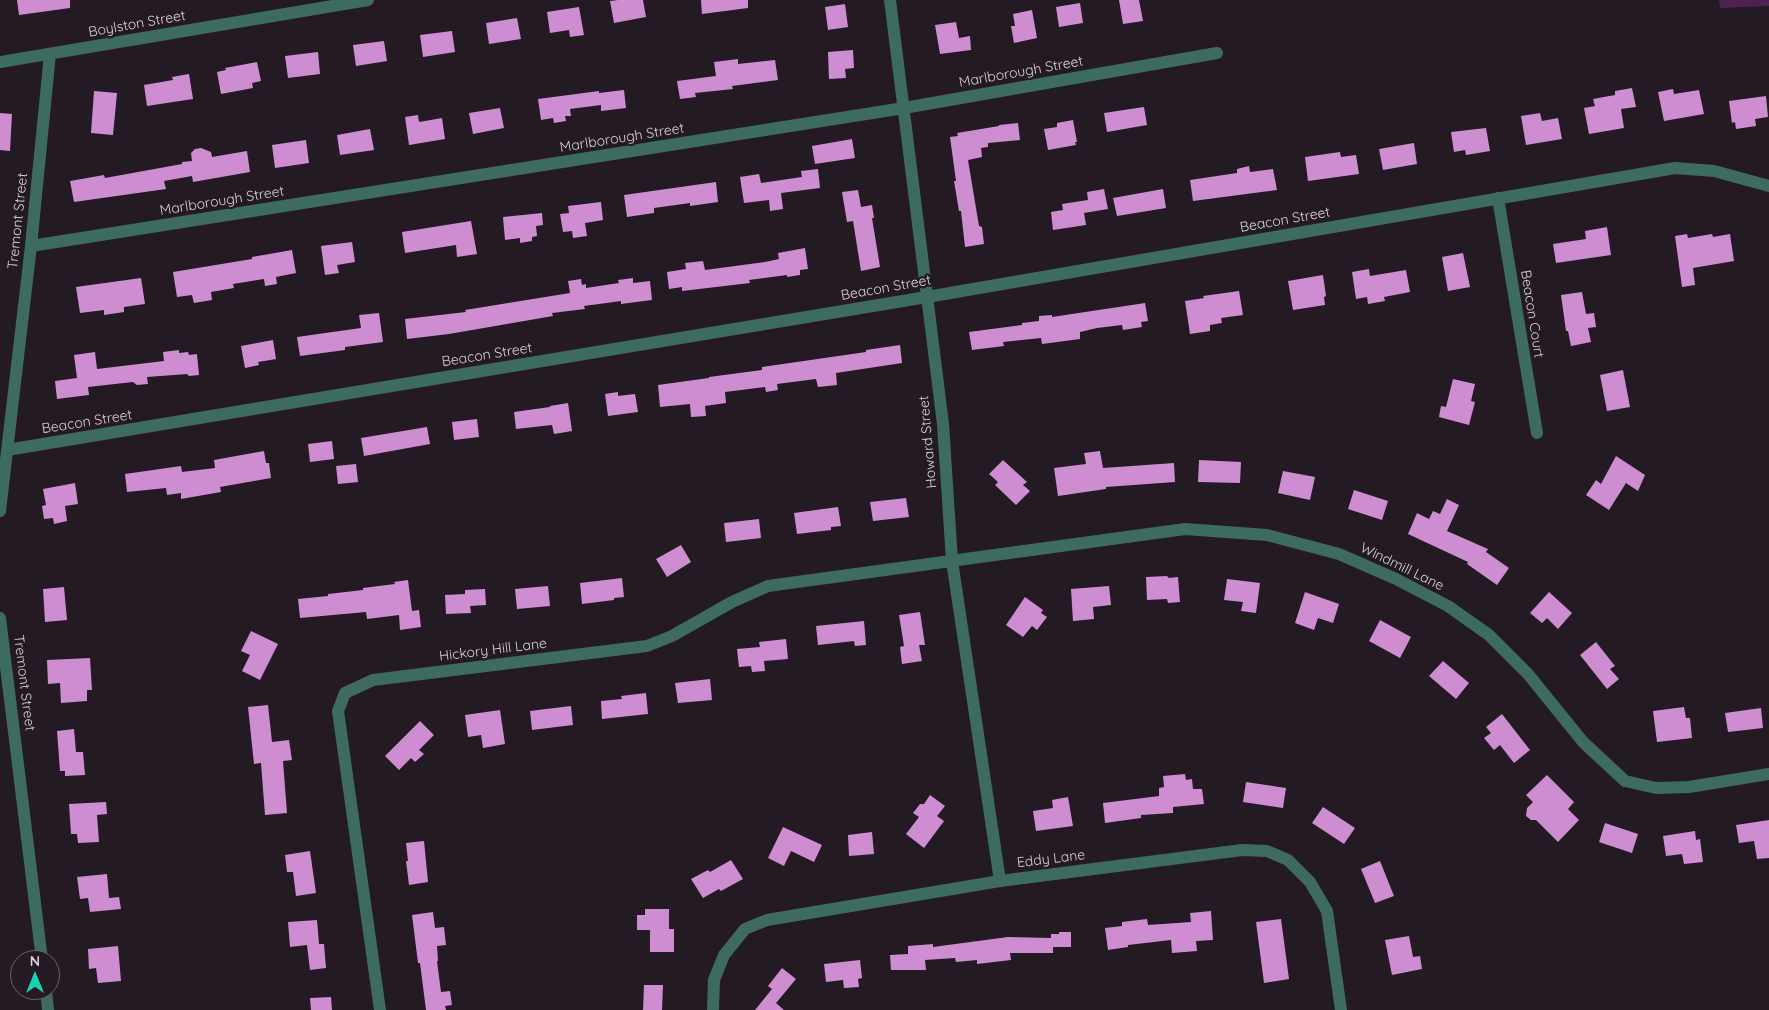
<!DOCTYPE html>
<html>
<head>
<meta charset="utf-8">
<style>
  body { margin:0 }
  #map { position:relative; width:1769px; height:1010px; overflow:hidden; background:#231a23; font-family:Quicksand,sans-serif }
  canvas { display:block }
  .north { position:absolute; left:10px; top:950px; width:50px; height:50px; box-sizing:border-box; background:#231a23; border:1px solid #6b636b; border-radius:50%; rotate:0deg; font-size:14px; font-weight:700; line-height:20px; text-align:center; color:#d8d1d8 }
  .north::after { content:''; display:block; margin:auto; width:18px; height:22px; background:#15d5b3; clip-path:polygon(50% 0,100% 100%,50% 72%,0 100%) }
</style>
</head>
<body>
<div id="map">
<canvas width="1769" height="1010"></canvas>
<div class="north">N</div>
</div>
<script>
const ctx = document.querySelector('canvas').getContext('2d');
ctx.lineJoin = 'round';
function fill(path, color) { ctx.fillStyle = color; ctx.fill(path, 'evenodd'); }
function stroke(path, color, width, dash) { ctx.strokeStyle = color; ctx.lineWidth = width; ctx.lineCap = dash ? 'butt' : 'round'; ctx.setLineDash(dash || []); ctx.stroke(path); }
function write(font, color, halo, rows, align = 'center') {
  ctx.font = font + ' Quicksand,sans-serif'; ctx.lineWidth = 5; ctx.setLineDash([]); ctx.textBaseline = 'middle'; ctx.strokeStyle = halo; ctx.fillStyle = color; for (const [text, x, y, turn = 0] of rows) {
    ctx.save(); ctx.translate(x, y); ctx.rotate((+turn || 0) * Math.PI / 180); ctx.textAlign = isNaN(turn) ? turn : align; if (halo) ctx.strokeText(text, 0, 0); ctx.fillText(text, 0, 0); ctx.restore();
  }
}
const green = new Path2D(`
  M1719 0H1769V6L1720 8Z`);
const building = new Path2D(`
  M17 0H70V8L19 15Z
  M618 0H643L646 17 614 23 610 1Z
  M701 0H748V8L702 14Z
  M1119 0H1139L1143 21 1123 24Z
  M1080 3 1083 23 1059 27 1056 7Z
  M845 4 848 27 828 30 825 7Z
  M579 7 584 35 570 37 569 30 550 33 547 12Z
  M1032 10 1037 38 1014 43 1011 26H1015L1013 14Z
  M517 18 521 39 489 44 486 23Z
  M956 22 959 38 970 36 971 50 940 54 935 25Z
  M452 31 455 52 423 57 420 35Z
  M384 41 387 61 356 66 353 45Z
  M853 50 854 68 845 69 846 78 829 79 828 52Z
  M318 52 320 74 288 78 285 56Z
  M738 59V64L775 60 778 80 732 86 733 89 695 93 696 97 680 99 677 81 716 76 714 62Z
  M257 62 261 81 252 83 253 88 221 94 217 72 226 70 225 68Z
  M189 74 193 99 147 106 144 85 173 80 172 77Z
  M1632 88 1636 107 1621 109 1624 128 1589 134 1584 108 1595 106 1593 99 1615 95V91Z
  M1673 89 1674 94 1699 90 1704 114 1664 121 1658 92Z
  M624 90 626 108 601 111V105L570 109 571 116H565L566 121 554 123 553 118 541 120 538 99 599 91V93Z
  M94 91 117 93 113 135 91 133Z
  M1766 96 1768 117 1755 119 1756 126 1736 129 1735 122 1732 123 1729 101Z
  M1144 107 1147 125 1107 132 1104 113Z
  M500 108 504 128 473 134 469 113Z
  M0 113 12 114 10 151 0 150Z
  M1540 113 1542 121 1558 118 1562 139 1526 145 1521 116Z
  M418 115 419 122 442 118 445 139 409 145 405 117Z
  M1073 120 1077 142H1075L1076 145 1048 150 1044 129 1057 127V123Z
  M1018 123 1020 140 988 143V147L981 148 982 157 968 160 979 226 982 227 984 244 965 247 961 211H959L954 181H956L950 137 958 136 957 133 999 126V125Z
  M1486 128 1490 151 1466 155 1465 150 1454 152 1451 132Z
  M370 129 374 150 340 155 337 135Z
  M852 139 855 158 815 164 812 146Z
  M306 140 309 163 275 168 272 145Z
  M1414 143 1417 164 1383 170 1379 149Z
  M201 148 211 152 212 157 247 151 250 172 193 182 192 176 164 181 166 189 74 202 70 181 104 175 105 178 182 164V162L192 161 191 153 195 149Z
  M1340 152 1341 157 1356 155 1359 174 1308 181 1305 157Z
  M1249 166 1250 172 1273 169 1277 190 1193 201 1190 180 1237 173V169Z
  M818 169 820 188 781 193 783 209 770 211 769 200 744 203 740 177 759 174 761 183 802 177 801 171Z
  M716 182 718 202 690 206V203L654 208V213L627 217 624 195Z
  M1104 189 1108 209 1084 213 1086 225 1053 230 1051 212 1063 210 1062 204 1088 200 1087 192Z
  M1163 189 1166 208 1117 216 1113 198Z
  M858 190 861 207 872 205 874 218H872L880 267 861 271 853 221 847 222 842 192Z
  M601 202 603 220 585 223 587 236 573 238 572 231 563 232 560 214 569 213 568 206Z
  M542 213 543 225 536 226 537 236 532 237V241L520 243V238L505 240 503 217Z
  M471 221 477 254 457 257 456 245 405 253 402 232Z
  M1607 227 1611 255 1556 263 1553 244 1586 239 1585 231Z
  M1687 234 1688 238 1712 234 1713 237 1730 234 1734 261 1693 268 1695 285 1682 287 1675 236Z
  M352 242 355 262 337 265 339 273 325 275 321 246Z
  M805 248 808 269 800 270V275L787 277V275L749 280 750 283 682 291V287L669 289 667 272 686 269 685 263 703 261 705 270 765 262 779 259 778 253Z
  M292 250 296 273 276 277 277 284 265 286 264 279 233 284 234 288 211 292 212 300 194 303 192 295 177 297 173 272 252 259V257Z
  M1463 253 1470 287 1448 291 1442 257Z
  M1369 269 1370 276 1406 270 1410 292 1384 297 1385 301 1368 304 1367 297 1356 299 1352 272Z
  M1323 275 1326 296 1324 297 1325 305 1293 310 1288 281Z
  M141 278 145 304 124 307V312L104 315V310L80 313 76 287Z
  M633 278V283L650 281 652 300 621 304V301L584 306 585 309 552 313 553 316 449 334 407 339 405 319 466 312 465 310 570 293 568 281 581 279 582 285 586 284V288L619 283 618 280Z
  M1239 291 1243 315 1221 318 1222 323 1210 325V331L1190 334 1185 301 1204 298 1203 296Z
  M1582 292 1586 314 1594 313 1596 327 1588 328 1591 342 1571 346 1568 331H1566L1561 295Z
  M1145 303 1148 321 1141 322 1142 327 1123 330 1122 325 1097 328 1080 332V339L1042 344 1041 338 1003 342 1004 346 972 350 969 332 1022 325V323L1039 321V316L1052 315V317Z
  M379 313 383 342 345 347V350L300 356 297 337 361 328 359 315Z
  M273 340 276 359 258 362 259 365 245 368 241 346Z
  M900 345 902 363 836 373 837 385 818 387 816 379 777 384 778 390 766 392 765 387 725 392 726 403 705 406 706 416 691 417 690 404 660 407 658 385 709 378V377L762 370V367L866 352V350Z
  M179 350V353L188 352 189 355 197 354 199 375 189 376 187 374 147 377 148 384 137 385 133 382 88 387 89 395 57 399 55 381 77 378 74 355 95 352 97 369 164 361 163 352Z
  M1623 370 1630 407 1607 411 1600 375Z
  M1453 379 1475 384 1471 401 1475 402 1469 425 1439 417 1441 406 1446 407Z
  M618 392V396L635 394 638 412 608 416 605 394Z
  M568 403 572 431 554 434 552 425 516 429 514 412 550 407V406Z
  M477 419 479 437 454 440 452 422Z
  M427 427 430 444 364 456 361 438Z
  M332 441 334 459 310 462 308 444Z
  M264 451 266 463H269L271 478 220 487 221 492 181 499V493L167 495 166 488 127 492 125 474 181 466 182 472 215 468 214 460Z
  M1100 451 1103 468 1174 463 1175 482 1106 487V489L1058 496 1054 468 1086 464 1084 453Z
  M1616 456 1645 475 1638 491 1626 483 1609 510 1586 495 1596 480 1601 484Z
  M1003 460 1027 482 1023 485 1030 491 1016 505 995 485 998 482 989 474Z
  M1199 460 1241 462 1240 483 1198 482Z
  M356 464 358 482 338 484 336 466Z
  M1283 471 1315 477 1310 500 1278 493Z
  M75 483 78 504 65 506 67 521 54 524 53 518 44 519 42 506 46 505 43 489Z
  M1354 490 1388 501 1382 520 1348 509Z
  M906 498 909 517 873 521 870 502Z
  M1447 499 1459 505 1447 531 1488 549 1486 552 1509 568 1497 585 1467 564 1468 562 1408 534 1417 513 1429 519 1433 511 1440 514Z
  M838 507 841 526 831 527V530L797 534 794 513Z
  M759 519 761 538 726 542 724 523Z
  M681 545 691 562 667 577 656 559Z
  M1167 576 1169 578 1178 577 1180 602 1168 603 1167 599 1147 600 1146 577Z
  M622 578 624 597 614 598V600L582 604 580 583Z
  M1227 579 1260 583 1256 613 1241 611 1243 602 1224 600Z
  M408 580 412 611 419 610 421 627 400 630 399 615 367 619 366 612 300 618 298 599 328 596V594L363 590V588L395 584 394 582Z
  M548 586 550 606 517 609 515 589Z
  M1109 586 1111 605 1093 607 1094 619 1073 621 1071 589Z
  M64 587 67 620 45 622 43 589Z
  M485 589 486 605 470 606 471 613 446 614 445 595 465 594V590Z
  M1305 592 1339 604 1333 623 1318 618 1314 630 1295 623Z
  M1549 592 1572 613 1558 629 1547 618 1542 623 1530 613Z
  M1025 597 1043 610 1041 613 1047 617 1037 630 1032 626 1023 637 1006 625Z
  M920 612 925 645H919L922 661 902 664 900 647 904 646 899 615Z
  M1380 620 1411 637 1400 658 1369 641Z
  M864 621 866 645 855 646 854 641 818 645 816 626Z
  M251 631 278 644 260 680 242 671 250 655 241 651Z
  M786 639 788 659 764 661 765 671 752 672 751 666 739 667 737 649 760 647 759 642Z
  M1596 642 1615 666 1610 669 1619 679 1607 689 1580 655Z
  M90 658 92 690H87V701L61 703 60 683 48 684 47 660Z
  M1443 661 1469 683 1456 699 1429 676Z
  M710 679 712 700 678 703 675 683Z
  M646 693 648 714 602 719 601 701 622 699 621 696Z
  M268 705 272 742 289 740 292 760 283 761 287 813 265 815 261 763 254 764 248 707Z
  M571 706 573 725 532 730 530 711Z
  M1684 707 1686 718H1690L1692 738 1657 742 1653 711Z
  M1761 708 1763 728 1728 732 1725 713Z
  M500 710 505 744 483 748 481 735 468 737 465 715Z
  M1502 714 1530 750 1514 763 1500 745 1494 750 1484 738 1491 733 1486 727Z
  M420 721 434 735 419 750 424 754 415 762 411 758 399 770 385 756Z
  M74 729 76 752H83L85 775 65 776V771H60L57 731Z
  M1185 774 1186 780 1192 779 1193 789H1202L1204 804 1173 807V813L1141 815V818L1105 823 1103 803 1159 796V788L1164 787 1163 776Z
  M1547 775 1574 802 1568 809 1579 820 1558 842 1536 820H1531L1526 816 1527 808 1533 802 1526 795Z
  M1246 782 1286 788 1283 808 1243 802Z
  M930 795 945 806 937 816 944 821 924 848 906 834 919 817 913 813 920 804H924Z
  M1068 797 1073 826 1036 831 1033 811 1053 808 1052 800Z
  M106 802 107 814 97 815 99 842 78 843 77 834H71L69 804Z
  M1323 807 1355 828 1344 844 1312 823Z
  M1769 820V858L1757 859 1754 841 1739 843 1736 825Z
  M1605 823 1638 834 1632 853 1599 842Z
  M783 827 822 845 814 862 791 851 784 866 768 858Z
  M1695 831 1696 840 1700 839 1703 862 1684 864 1682 854 1666 856 1663 836Z
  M872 832 874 854 849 856 848 835Z
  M424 841 428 882 409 885 406 861H408L406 843Z
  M310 851 316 893 296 896 293 872H287L285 855Z
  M731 860 743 879 721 891 719 889 703 898 691 879 708 870 710 872Z
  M1380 861 1394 896 1375 903 1361 869Z
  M107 874 109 898 119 897 121 909 90 912 88 898 80 899 77 877Z
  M645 909H669V929H674V952H650V930H637V915H645Z
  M1211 911 1213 940 1196 941 1197 951 1172 953 1171 940 1128 945V947L1108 950 1105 928 1122 926V922L1147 919 1148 925 1191 922 1190 913Z
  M433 912 435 928 444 927 446 945 437 946 438 961H437L441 992 450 991 452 1005 445 1006 446 1010H426L420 963H418L412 915Z
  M1281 919 1289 979 1264 983 1256 922Z
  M317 920 319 944H324L326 968 310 970 307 945 290 947 288 922Z
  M1059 932H1071V947H1053V953H1010L1011 960 977 964V960L956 962 955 958 925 960 926 970H891L890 955 908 954V946L933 944V947L1008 937 1051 938V934H1059Z
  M1409 936 1413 957 1420 956 1422 969 1392 975 1385 940Z
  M118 946 121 981 98 983 96 968 89 969 88 949Z
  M860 960 862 978 858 979 859 987 844 988 843 980 826 982 824 964Z
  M782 968 796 979 776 1003 784 1010H755L772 989 768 986Z
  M644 985H663L662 1010H643Z
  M331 997 332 1010H311L310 998Z`);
const minor = new Path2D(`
  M890 0 943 424 952 561 1000 881
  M0 62 368 0
  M1498 198 1537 433
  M31 246 904 108 1217 53
  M7 450 927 297 1675 168 1714 171 1769 186
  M0 511 31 246 50 54
  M0 618 42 960
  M46 990 48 1010
  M380 1010 338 711 345 693 373 680 647 646 672 636 732 602 768 586 1185 529 1267 535 1339 554 1396 579 1448 606 1489 635 1528 674 1583 742 1625 781 1656 788 1689 787 1769 774
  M713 1010 714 980 724 955 745 929 767 920 1000 881 1242 850 1267 851 1288 860 1310 882 1327 911 1341 1010`);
const streetNames = [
  ["Boylston Street",137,24,-10],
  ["Marlborough Street",1021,72,-10],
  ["Marlborough Street",622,138,-9],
  ["Marlborough Street",222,201,-9],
  ["Beacon Street",1285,220,-10],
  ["Tremont Street",18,221,-84],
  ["Beacon Street",886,288,-10],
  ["Beacon Court",1532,314,81],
  ["Beacon Street",487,355,-9],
  ["Beacon Street",87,422,-9],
  ["Howard Street",928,442,-95],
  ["Windmill Lane",1402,567,26],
  ["Hickory Hill Lane",493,650,-7],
  ["Tremont Street",24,683,83],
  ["Eddy Lane",1051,859,-7]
];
fill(green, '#4e2250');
fill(building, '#cf8dd1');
stroke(minor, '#3e6b5f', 12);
write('14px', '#d8d1d8', '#231a23', streetNames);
</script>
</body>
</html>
